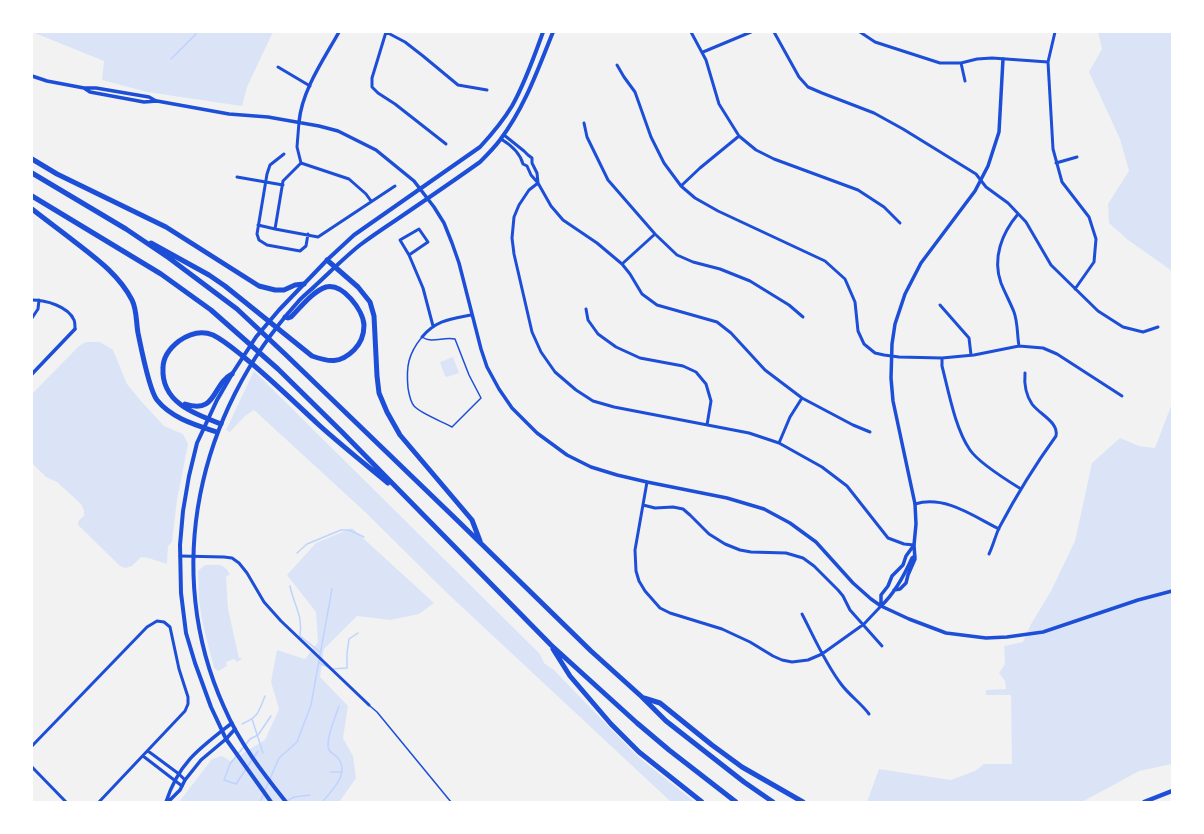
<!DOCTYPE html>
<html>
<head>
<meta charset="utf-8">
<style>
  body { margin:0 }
  #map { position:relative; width:1204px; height:834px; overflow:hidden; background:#f2f2f2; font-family:Barlow,sans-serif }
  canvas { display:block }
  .frame { position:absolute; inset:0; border:33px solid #fff; pointer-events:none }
</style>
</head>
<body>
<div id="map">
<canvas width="1204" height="834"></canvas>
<div class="frame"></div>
</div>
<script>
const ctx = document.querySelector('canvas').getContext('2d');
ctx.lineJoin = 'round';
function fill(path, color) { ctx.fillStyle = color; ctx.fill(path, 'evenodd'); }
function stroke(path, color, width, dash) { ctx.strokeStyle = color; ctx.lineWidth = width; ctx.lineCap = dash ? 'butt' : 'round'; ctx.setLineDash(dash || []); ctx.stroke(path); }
const green = new Path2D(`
  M32 32H273L247 87 242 106 147 92 102 80 104 61Z
  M1098 32H1172V271L1128 240 1109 223 1108 204 1129 171 1120 139 1089 72 1102 49Z
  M86 342H100L113 350 127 384 141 401 164 426 183 434 188 444 177 500 172 542 168 546 167 564 148 558 141 557 132 566 125 568 120 566 78 525 79 520 84 516V510L81 504 57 482 46 477 32 463V394L79 346Z
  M453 357 459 373 447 377 445 376 440 362Z
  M254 371 540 654 544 663 554 670 637 756 695 802H670V801L447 593 364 511 254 410 245 416 230 432 226 430Z
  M1171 406H1172V764L1139 771 1082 802H867L879 769 951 780 975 771 984 764H1012L1011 695H986V690L1006 689 1005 681 999 673 1005 664 1004 646 1023 642 1031 624 1051 591 1075 541 1092 463 1120 438 1139 446 1155 448Z
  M352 528 434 603 419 614 390 620 357 616 324 649 320 677 348 706 343 738 353 756 356 778 340 801 338 802H179L212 759 222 756 230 761 265 740 279 709 271 682 277 650 305 659 318 642 316 612 287 575 316 543Z
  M205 565C216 565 225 562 230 575L226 576 228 609 239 658H242V659L237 662 234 659 226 662 227 666 218 671 214 668 203 625 199 602 198 571Z`);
const stream = new Path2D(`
  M171 59 195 35 196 32
  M297 553 307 544 341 530H349L364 537
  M290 586C294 606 303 614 300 636L320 652
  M319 663 328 667
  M332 669 347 668V653L349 639 358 633
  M252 719 263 753
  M242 724C259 716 258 713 265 696
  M258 751 236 784 224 780 230 764 250 739 258 735 271 716
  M331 772H342
  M287 801 294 797 310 795
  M260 802 279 758 297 742 311 705 332 589
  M322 802C332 791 351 772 337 757 333 753 327 751 328 745 328 732 335 719 339 706`);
const service = new Path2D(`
  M422 337C432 344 444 336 455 339L469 375 481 398 452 427C443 422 420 413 414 406 410 401 409 394 408 388 406 367 408 354 422 337Z
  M370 706 377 712 451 802`);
const minor = new Path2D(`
  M386 32 372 78V87L378 93 395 104 446 144
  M386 32 405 42 423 56 458 85 487 90
  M691 32 706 60 719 104 739 136 756 150 774 159 858 190 884 207 900 223
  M774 32 799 77 808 87 822 93 874 113 903 129 976 174 986 187 1008 203 1026 222 1051 265 1098 311 1123 327 1143 332 1158 327
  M860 32 875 42 940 63H961L977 59 992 58 1048 62
  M1055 32 1048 62 1053 149 1062 182 1089 217 1096 239 1094 262 1075 289
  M703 52 751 32
  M961 63 965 81
  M617 65 624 77 635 92 651 137 664 163 681 186 695 198 718 211 825 261 845 279 855 302 858 331 864 344 875 353 884 355 899 357 942 358 974 355 1019 346 1043 348 1057 354 1122 396
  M278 67 310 86
  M299 122 297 147 301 163
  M584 123 587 137 608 180 655 234 677 255 693 262 720 269 750 281 789 305 803 317
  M504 135 524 151 528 155 532 158V163L537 173 538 183
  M501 139C511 145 520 153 523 164L527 166 531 175 538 183 551 206 563 220 597 243 622 264 630 274 642 294 657 305 717 322 731 333 765 370 802 398 853 425 870 432
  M284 154 270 165 267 174 257 234 259 240 267 245 300 251 306 246 308 234
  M1056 163 1077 157
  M237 177 283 185
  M538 183 529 190 519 205 514 217 512 238 514 254 532 332 541 352 555 372 576 390 593 401 614 407 749 433 779 443 822 467 847 486 888 538 904 544 914 545
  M681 186 700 168 739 136
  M1018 214C1002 233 992 258 1001 283 1005 293 1010 302 1014 312 1018 323 1017 335 1019 346
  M258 225 275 229 283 181 301 163 349 179 366 194 371 201
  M275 229 318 237 395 186
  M409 255 428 242 419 229 400 240 409 255 423 288 433 326
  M622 264 655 234
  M32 300C45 300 68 306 74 320 75 322 75 327 75 329
  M940 305 969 338 971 355
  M586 309 588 320 598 334 616 347 640 358 683 366 696 372 706 384 711 401 707 425
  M32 318 38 309 39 300
  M422 337C436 320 451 319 471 315
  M942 358V366C949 393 955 428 970 450 979 463 1008 481 1021 489
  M779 443 790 417 802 398
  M647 482 635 550 636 571 639 581 645 591 660 608 670 613 722 629 750 642 773 656 782 660 792 662 808 660 822 654 864 624 881 606
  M915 504C945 495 973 516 999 529
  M643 505 655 508 673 507 683 509 690 515 709 534 725 544 740 550 751 552 786 553 803 558 814 566 838 590 843 596 850 610 882 646
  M989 554C993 546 995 537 999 528 1016 496 1035 465 1056 436 1059 422 1039 414 1032 404 1026 395 1024 384 1025 373
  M180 556 224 557 232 558 239 563 247 573 264 602 281 621 369 705
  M802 614C814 637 825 663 841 684 849 695 861 703 869 714
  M32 746 147 627 157 621 164 622 170 627 179 669 188 697V704L185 711 99 802
  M148 751 179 774 185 780
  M143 756 182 786
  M32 767 66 802`);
const tertiary = new Path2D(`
  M32 76 47 81 84 88H96L149 97 156 101
  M84 88 90 92 144 102 157 101 229 114 268 117 319 126 338 131 376 150 414 181 434 207 444 223 452 243 459 263 481 349 487 367 499 389 512 408 537 433 567 455 591 467 617 475 647 482 727 498 764 509 790 523 816 542 853 583 871 599 881 606 909 619 946 633 986 638 1007 637 1043 632 1138 600 1172 591
  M299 122C302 90 324 59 339 32
  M32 374 75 329
  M894 590 900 589 906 583 908 575 915 559 914 545
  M881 606V595L888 586 892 576 903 565 906 556 914 545 916 524 915 504 893 401 891 378 892 344 895 324 905 294 921 263 975 191 988 166 999 132 1003 59
  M881 606C895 593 904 576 912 558L915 556
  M166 802C179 762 200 748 232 723
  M168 802 180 790 185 780 201 760 226 739 235 729`);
const secondary = new Path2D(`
  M271 802 226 739 211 707 195 663 186 633 181 593 180 545 183 511 189 476 197 443 217 400 232 374 256 337 279 310 327 260 354 235 480 147C492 134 503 121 512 106 525 83 534 57 543 32
  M286 802C262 772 239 742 224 707 162 570 198 413 297 303 303 296 310 291 317 284 331 271 345 257 360 245 372 236 384 228 396 220 424 201 452 182 480 162 487 155 494 148 500 140 525 107 538 69 553 32`);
const trunk = new Path2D(`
  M1144 802 1172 791`);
const motorway = new Path2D(`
  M32 159 57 174 166 227 259 286 275 290H284L295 285 304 284
  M32 173 126 229 169 258 237 309 285 354 458 521 591 651 642 697 666 721 744 782 773 802
  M32 196 161 274 211 310 278 369 342 432 551 645 637 723 669 750 736 802
  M32 209C46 220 61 231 75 242 97 259 119 275 132 300 137 310 136 322 138 333 141 347 149 390 157 400 171 418 196 425 217 432
  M151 243 209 275 225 286 312 356C329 362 340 364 354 350 361 343 364 335 364 325 363 310 343 283 326 287 313 291 300 308 291 317L288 318 285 317
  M327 260 358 287 370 302 374 316 377 376 379 393 387 412 400 435 472 520 480 541
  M185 404C217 415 212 384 232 374
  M221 424C194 414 161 402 163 368 163 356 170 348 179 341 189 334 201 330 213 335 225 341 235 350 245 358 271 379 294 402 319 425 341 445 365 464 388 483
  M553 649 570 676 611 724 639 752 702 802
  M644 698 660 703 712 745 742 767 803 802`);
fill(green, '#dbe4f7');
stroke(stream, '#bfd3fe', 1.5);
stroke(service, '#1d4ed8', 1.5);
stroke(minor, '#1d4ed8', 3);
stroke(tertiary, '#1d4ed8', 3.5);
stroke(secondary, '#1d4ed8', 4);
stroke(trunk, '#1d4ed8', 4.5);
stroke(motorway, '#1d4ed8', 5);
</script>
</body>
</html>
